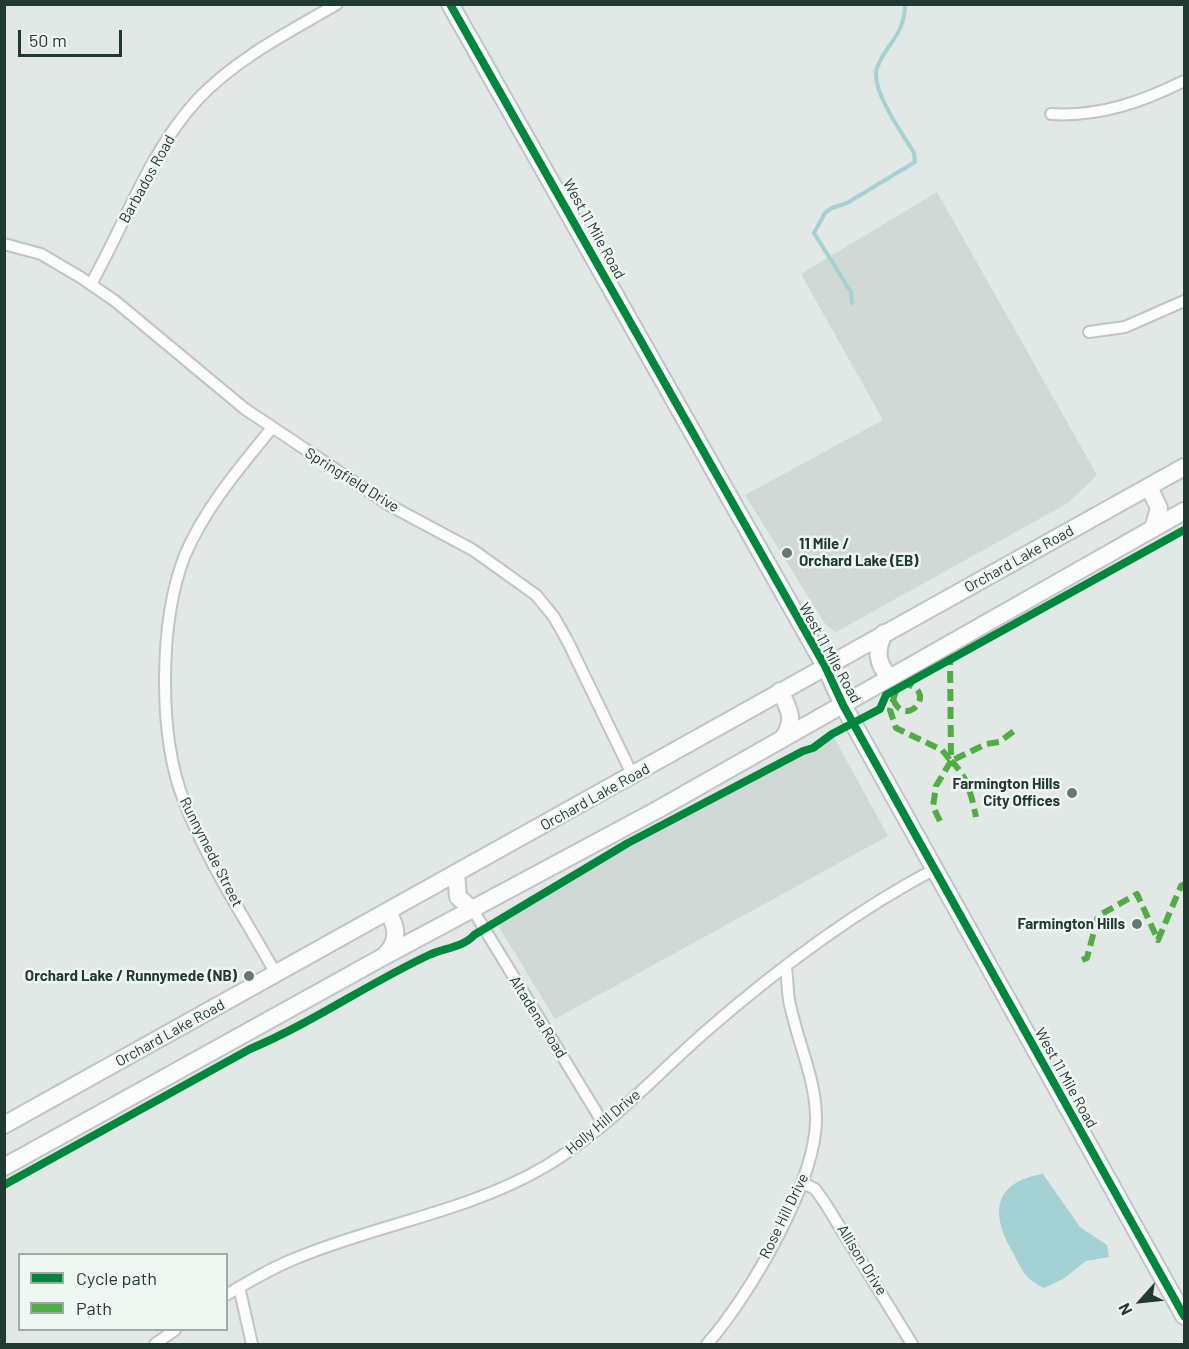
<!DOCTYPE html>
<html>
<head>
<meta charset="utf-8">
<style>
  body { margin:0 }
  #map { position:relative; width:1189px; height:1349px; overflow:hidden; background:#e2e8e5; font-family:Barlow,sans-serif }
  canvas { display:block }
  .frame { position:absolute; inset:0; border:6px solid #213a32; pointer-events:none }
  .legend { position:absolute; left:18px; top:1253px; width:210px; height:78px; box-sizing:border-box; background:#f0f7f3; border:2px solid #9daba6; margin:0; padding:8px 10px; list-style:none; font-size:18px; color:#213a32 }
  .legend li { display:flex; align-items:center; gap:12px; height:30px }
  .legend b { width:30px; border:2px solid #9daba6 }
  .north { position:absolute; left:1111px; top:1271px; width:60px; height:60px; -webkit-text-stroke:4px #f0f7f3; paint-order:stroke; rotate:243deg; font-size:16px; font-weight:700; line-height:24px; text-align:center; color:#213a32 }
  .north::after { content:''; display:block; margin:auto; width:21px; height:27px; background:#213a32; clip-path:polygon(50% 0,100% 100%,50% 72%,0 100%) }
  .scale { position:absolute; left:18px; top:30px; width:104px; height:27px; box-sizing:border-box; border:3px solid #213a32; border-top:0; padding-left:8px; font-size:18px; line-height:21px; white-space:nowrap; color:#213a32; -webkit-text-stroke:4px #f0f7f3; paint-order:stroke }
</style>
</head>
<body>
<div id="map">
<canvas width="1189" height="1349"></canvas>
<div class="frame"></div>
<ul class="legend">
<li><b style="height:8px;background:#00873e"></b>Cycle path</li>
<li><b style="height:8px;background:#52ac45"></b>Path</li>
</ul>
<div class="north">N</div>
<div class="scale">50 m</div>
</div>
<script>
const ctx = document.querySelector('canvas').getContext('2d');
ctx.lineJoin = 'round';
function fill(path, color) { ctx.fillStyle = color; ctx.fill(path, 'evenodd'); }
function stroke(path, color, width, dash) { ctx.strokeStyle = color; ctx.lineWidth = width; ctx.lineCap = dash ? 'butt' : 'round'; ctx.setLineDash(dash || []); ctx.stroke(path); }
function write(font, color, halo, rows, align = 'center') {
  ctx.font = font + ' Barlow,sans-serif'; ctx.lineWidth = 5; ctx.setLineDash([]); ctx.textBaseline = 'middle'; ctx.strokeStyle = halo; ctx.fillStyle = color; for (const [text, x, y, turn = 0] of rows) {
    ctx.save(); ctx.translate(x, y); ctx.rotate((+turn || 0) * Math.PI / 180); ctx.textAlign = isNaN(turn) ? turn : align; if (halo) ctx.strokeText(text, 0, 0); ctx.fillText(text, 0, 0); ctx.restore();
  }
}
const built = new Path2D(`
  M937 192 1097 475 1068 503 836 632 826 625 745 495 883 420 801 274Z
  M832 734 888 836 555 1019 496 922Z`);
const water = new Path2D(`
  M1043 1174 1080 1227 1107 1245 1109 1257 1086 1261 1063 1279 1044 1288C1025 1279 1022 1270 1012 1251 990 1212 994 1182 1043 1174Z`);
const stream = new Path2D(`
  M852 303 851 292 814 233 825 213 832 208 847 203 915 162 914 153C903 134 870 90 877 68 887 41 904 38 905 4`);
const street = new Path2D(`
  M1051 114C1099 117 1142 102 1184 81
  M4 244 41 254 80 277 115 301 245 409 389 505 473 550 536 595 554 617 568 642 633 776
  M91 284C126 222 149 152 198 99 237 58 289 32 337 4
  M1089 332 1125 327 1184 301
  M272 428C240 467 205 508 185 555 159 621 158 736 184 801 207 862 245 918 276 974
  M473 910 603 1123
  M803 1183 815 1189 825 1203 912 1344
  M239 1287 252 1344
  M226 1295C250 1281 273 1267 299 1257 379 1224 470 1211 546 1166 605 1131 654 1077 705 1032 775 971 853 912 935 869
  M155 1344 175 1330
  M707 1344C749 1297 818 1179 816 1116 815 1079 799 1045 791 1009 787 996 788 982 786 968`);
const secondary = new Path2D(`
  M450 4 825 666 843 705 1184 1316
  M1149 487 1159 508 1153 529
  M884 633C876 650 876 662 889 677
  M780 691C789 709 796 720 783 738
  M456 874 458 897 473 910
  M384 956C399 943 398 926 387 912
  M4 1125 1184 467
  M4 1167 381 958 657 810 1184 511`);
const quiet = new Path2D(`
  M896 691 890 710 896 728 942 750 951 761 986 744 999 742 1014 731
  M893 699C905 730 939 692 906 684
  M951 761C967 775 972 797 976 817
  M940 821 933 807 936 786 951 761 950 659
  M1082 960 1087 958 1098 916 1137 894 1158 940 1181 886 1184 884`);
const cycleway = new Path2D(`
  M450 4 825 666 843 705 1184 1316
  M4 1185 250 1049C312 1023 367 984 429 955 444 948 464 947 474 935L628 843 803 751 813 748 832 734 880 709 886 695 1184 530`);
const markers = [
  [787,553,6,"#657771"],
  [1072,793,6,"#657771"],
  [1137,924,6,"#657771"],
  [249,976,6,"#657771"]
];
const streetNames = [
  ["Barbados Road",147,179,-61],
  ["West 11 Mile Road",594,229,61],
  ["Springfield Drive",352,480,32],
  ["Orchard Lake Road",1019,559,-29],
  ["West 11 Mile Road",830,653,61],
  ["Orchard Lake Road",595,797,-29],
  ["Runnymede Street",211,852,63],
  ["Altadena Road",538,1017,58],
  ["Orchard Lake Road",170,1033,-29],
  ["West 11 Mile Road",1066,1078,61],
  ["Holly Hill Drive",603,1122,-40],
  ["Rose Hill Drive",784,1216,-64],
  ["Allison Drive",862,1260,58]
];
const poiNames = [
  ["11 Mile /",799,544,"left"],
  ["Orchard Lake (EB)",799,561,"left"],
  ["Farmington Hills",1060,784],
  ["City Offices",1060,801],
  ["Farmington Hills",1125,924],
  ["Orchard Lake / Runnymede (NB)",237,976]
];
fill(built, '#d0d9d5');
fill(water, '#a4d1d4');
stroke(stream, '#a4d1d4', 4);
stroke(street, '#bfc5c2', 14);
stroke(secondary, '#bec5c2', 20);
stroke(street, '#fbfcfb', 10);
stroke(secondary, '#fbfcfb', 16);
stroke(quiet, '#52ac45', 6, [12, 6]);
stroke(cycleway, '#00873e', 8);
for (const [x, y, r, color] of markers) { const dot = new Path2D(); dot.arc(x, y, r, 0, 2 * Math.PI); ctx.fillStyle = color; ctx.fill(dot); stroke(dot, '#f0f7f3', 2); }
write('15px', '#213a32', '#f0f7f3', streetNames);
write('bold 15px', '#213a32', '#f0f7f3', poiNames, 'right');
</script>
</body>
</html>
